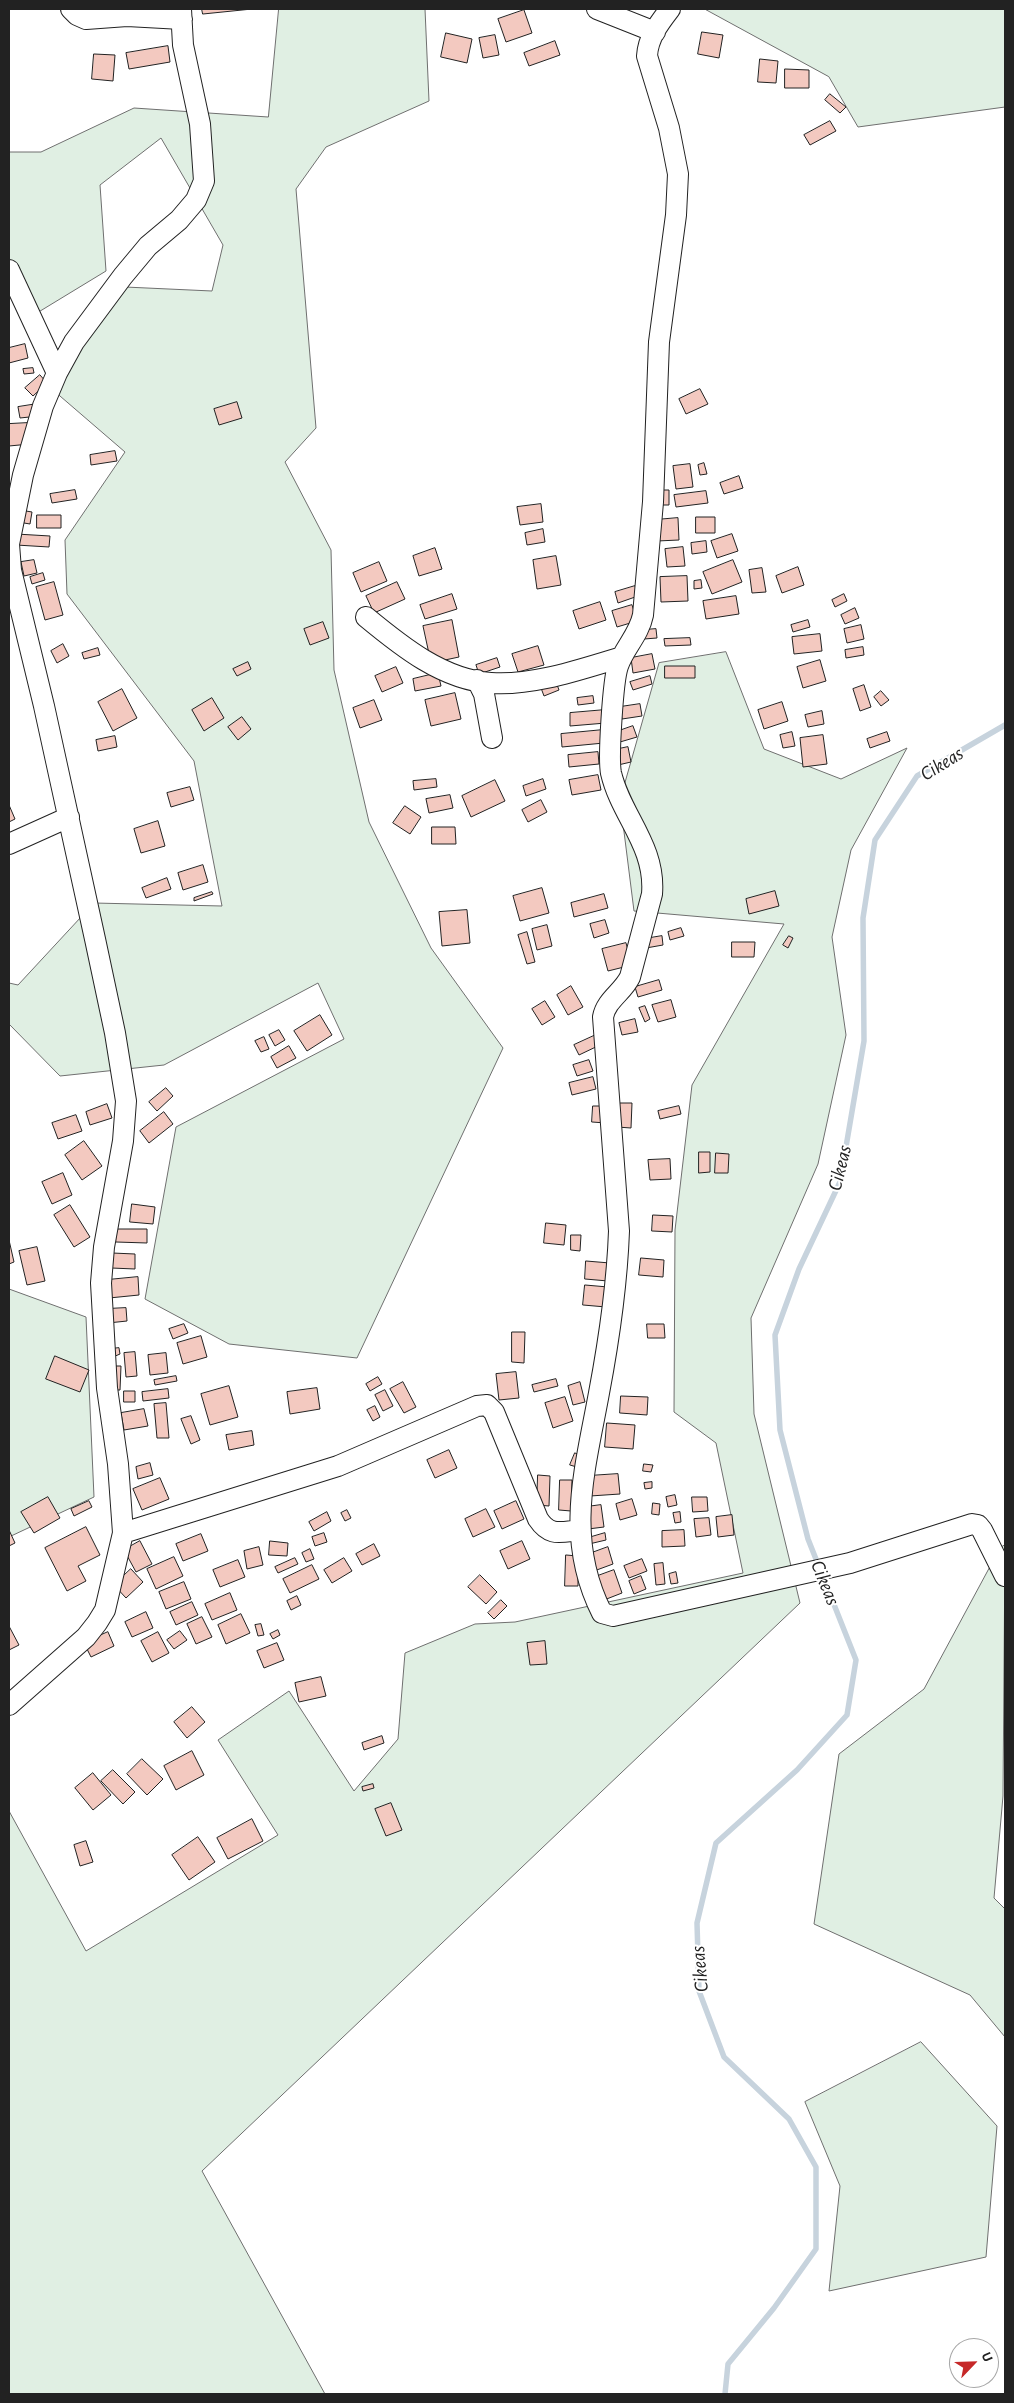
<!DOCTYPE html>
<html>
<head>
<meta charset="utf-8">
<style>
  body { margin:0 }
  #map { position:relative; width:1014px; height:2403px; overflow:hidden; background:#fff; font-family:"Alegreya Sans",sans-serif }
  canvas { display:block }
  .frame { position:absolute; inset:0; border:10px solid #222; pointer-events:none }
  .north { position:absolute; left:949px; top:2338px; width:50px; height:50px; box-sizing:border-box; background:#fff; border:1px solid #a7a7a7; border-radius:50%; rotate:66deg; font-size:14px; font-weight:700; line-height:20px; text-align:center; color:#222 }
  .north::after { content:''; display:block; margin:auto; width:18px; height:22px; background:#c62828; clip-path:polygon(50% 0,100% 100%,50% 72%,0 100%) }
</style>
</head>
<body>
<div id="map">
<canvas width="1014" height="2403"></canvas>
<div class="frame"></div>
<div class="north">U</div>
</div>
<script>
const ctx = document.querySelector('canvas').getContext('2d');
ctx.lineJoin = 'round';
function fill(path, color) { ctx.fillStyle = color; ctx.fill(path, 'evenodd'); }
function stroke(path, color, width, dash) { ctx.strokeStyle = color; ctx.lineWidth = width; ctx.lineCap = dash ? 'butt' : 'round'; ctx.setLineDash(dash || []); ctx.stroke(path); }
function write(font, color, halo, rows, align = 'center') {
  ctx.font = font + ' "Alegreya Sans",sans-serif'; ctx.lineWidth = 4; ctx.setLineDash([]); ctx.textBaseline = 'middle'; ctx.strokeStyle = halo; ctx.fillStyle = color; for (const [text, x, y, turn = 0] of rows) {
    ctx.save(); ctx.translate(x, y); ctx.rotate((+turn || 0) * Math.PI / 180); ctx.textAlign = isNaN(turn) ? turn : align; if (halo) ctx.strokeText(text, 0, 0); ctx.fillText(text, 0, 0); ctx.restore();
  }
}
const green = new Path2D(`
  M279 9H425L429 101 326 147 296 189 316 428 285 462 331 550 334 670 369 822 431 948 503 1048 357 1358 229 1344 145 1299 176 1127 344 1039 318 983 164 1065 60 1076 9 1024V983L18 985 94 903 222 906 194 761 67 594 65 540 125 452 53 390 46 368 125 287 212 291 223 245 161 138 100 185 106 271 32 316 9 290V152H41L134 108 268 117Z
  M705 9H1005V107L858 127 829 77Z
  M726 652 764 749 841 779 907 748 851 850 832 937 846 1035 818 1164 751 1318 754 1414 800 1603 202 2171 325 2394H9V1811L86 1951 278 1835 218 1740 289 1691 354 1791 398 1739 405 1653 475 1624 515 1622 743 1573 716 1443 674 1412 675 1230 692 1085 784 924 634 911 620 800 659 663Z
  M9 1289 86 1317 94 1497 9 1537Z
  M1005 1545 1003 1796 994 1898 1005 1909V2037L970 1995 814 1924 839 1754 924 1689 1000 1548Z
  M921 2042 997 2126 986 2257 829 2291 840 2186 805 2102Z`);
const stream = new Path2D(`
  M725 2394 728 2364 774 2308 816 2249V2167L789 2119 724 2057 699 1991 697 1923 716 1843 797 1770 847 1715 856 1660 808 1539 780 1430 775 1335 799 1269 840 1182 864 1041 863 918 875 840 917 776 1005 725`);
const building = new Path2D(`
  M202 9H252L203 14Z
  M524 10 532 33 506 42 498 19Z
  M702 32 723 35 719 58 698 54Z
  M446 33 472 39 467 63 441 57Z
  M495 35 499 55 483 58 479 38Z
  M555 41 560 55 529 66 524 53Z
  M168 46 170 62 129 69 126 53Z
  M94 54 115 55 113 81 92 79Z
  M760 59 778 61 776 83 758 82Z
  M785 69 809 70V88H785Z
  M830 94 846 107 840 113 825 100Z
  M830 121 836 131 810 145 804 135Z
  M25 344 28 358 9 363V348Z
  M33 368 34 373 24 374 23 369Z
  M40 375 47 383 33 396 25 388Z
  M700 389 708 404 686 414 679 399Z
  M237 402 242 418 219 425 214 409Z
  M37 404 39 416 20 418 18 407Z
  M28 423 30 444 9 446V424Z
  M115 451 117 461 91 465 90 455Z
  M704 463 707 474 700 475 698 465Z
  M690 464 693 487 676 489 673 466Z
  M739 476 743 488 724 494 720 483Z
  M75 490 77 499 52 503 50 494Z
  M659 490H669V505H659Z
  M706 491 708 503 676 507 674 495Z
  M541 504 543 522 520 525 517 507Z
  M20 510 32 512 30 524 18 522Z
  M37 515H61V528H37Z
  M696 517H715V533H696Z
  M678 518 679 540 657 541 655 520Z
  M543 529 545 542 527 545 525 533Z
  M16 534 50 536 49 547 16 545Z
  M732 534 738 551 717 558 711 541Z
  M706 541 707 552 692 554 691 543Z
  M683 547 685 566 667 567 665 549Z
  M435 548 442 569 419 576 413 556Z
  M556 556 561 585 537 589 533 560Z
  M34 560 37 573 24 576 21 562Z
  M733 560 742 582 712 594 703 572Z
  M379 562 387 581 361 592 353 573Z
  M798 567 804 585 782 593 776 576Z
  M762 568 766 592 752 593 749 570Z
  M43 573 45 580 32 584 30 577Z
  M687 576 688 601 661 602 660 577Z
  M701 580 702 588 694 589V581Z
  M54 582 63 615 45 620 36 587Z
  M397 582 405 599 374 613 366 596Z
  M635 586 638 596 618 603 615 592Z
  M452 594 457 609 425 619 420 605Z
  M844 594 847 601 835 607 832 600Z
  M736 596 739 614 706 619 703 601Z
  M600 602 606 620 579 629 573 611Z
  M632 605 637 621 617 627 612 611Z
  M855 608 859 618 845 624 841 615Z
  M452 620 459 657 431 663 423 626Z
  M808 620 810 627 793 632 791 625Z
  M323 622 329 638 310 645 304 629Z
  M861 625 864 639 847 643 844 629Z
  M656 629 657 638 644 639V630Z
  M820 634 822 651 794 654 792 637Z
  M690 638 691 645 665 646 664 639Z
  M63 644 69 656 57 663 51 651Z
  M538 646 544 665 518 672 512 654Z
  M863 647 864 655 846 658 845 650Z
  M98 648 100 655 84 659 82 653Z
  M652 654 655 669 633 673 631 658Z
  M497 658 500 667 479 674 476 665Z
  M820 660 826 681 803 688 797 667Z
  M248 662 251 669 237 676 233 669Z
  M665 666H695V678H665Z
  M396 667 403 683 382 692 375 676Z
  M438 673 441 686 415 691 413 679Z
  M650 676 652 684 633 690 630 682Z
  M556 682 559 690 544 696 541 688Z
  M864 685 871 707 860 711 853 689Z
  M122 689 137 718 113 731 98 702Z
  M881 691 889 700 881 706 874 697Z
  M455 693 461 719 431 726 425 700Z
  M593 696 594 703 578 705 577 698Z
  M212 698 224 718 204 731 192 710Z
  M374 700 382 720 360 728 353 708Z
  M782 702 788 721 764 729 758 710Z
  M640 704 642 716 622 719 620 707Z
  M605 710 606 723 570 726V713Z
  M822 711 824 724 808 727 805 715Z
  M242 717 251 729 238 740 228 727Z
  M633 726 637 737 620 742 616 732Z
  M603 730 604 743 562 747 561 734Z
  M792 732 795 746 783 748 780 735Z
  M887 732 890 741 870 748 867 739Z
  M823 735 827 764 803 767 800 738Z
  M115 736 117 747 98 751 96 740Z
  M628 747 631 762 618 765 614 750Z
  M598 752 599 764 569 767 568 755Z
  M598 775 601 790 572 795 569 780Z
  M436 779 437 787 414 790 413 781Z
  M543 779 546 789 526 796 523 786Z
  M495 780 505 801 471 817 462 796Z
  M190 787 194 800 171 807 167 793Z
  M450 795 453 808 429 813 426 799Z
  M541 800 547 812 528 822 522 810Z
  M9 805 15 819 9 822Z
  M405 806 421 817 410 834 393 823Z
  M158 821 165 846 141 853 134 829Z
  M432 827H455L456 844H432Z
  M203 865 208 882 183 890 178 873Z
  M167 878 171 889 146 898 142 888Z
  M542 888 549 913 520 921 513 896Z
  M775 891 779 906 749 914 746 899Z
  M212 892 213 894 194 901V898Z
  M604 894 608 908 574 917 571 903Z
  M467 910 470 943 442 946 439 912Z
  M605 920 609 933 594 938 590 924Z
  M547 925 552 946 537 950 532 929Z
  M681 928 684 936 670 940 668 932Z
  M527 932 535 962 527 964 518 935Z
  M662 936 663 945 646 948 644 939Z
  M789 936 793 938 788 948 783 945Z
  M732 942H755L754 957H732Z
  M626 943 632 965 608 971 602 949Z
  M659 980 662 990 638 997 635 987Z
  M571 986 583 1007 568 1015 557 995Z
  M671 1000 676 1017 658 1022 652 1005Z
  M545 1001 555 1017 542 1025 532 1009Z
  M645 1006 650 1019 645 1022 639 1008Z
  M320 1015 332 1035 307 1051 294 1031Z
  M635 1019 638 1032 622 1035 619 1023Z
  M279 1030 285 1040 275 1046 269 1035Z
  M598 1034 602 1044 579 1055 574 1045Z
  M264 1037 269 1049 261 1052 255 1041Z
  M289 1046 296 1058 277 1068 271 1057Z
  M589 1060 593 1071 577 1076 573 1065Z
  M593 1077 596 1089 572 1095 569 1083Z
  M166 1088 173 1096 157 1111 149 1102Z
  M618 1103H632L631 1128 617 1127Z
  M107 1104 112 1118 90 1125 86 1112Z
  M593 1106H607L606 1123 592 1122Z
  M679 1106 681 1114 660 1119 658 1111Z
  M164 1112 173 1124 149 1143 140 1131Z
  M76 1115 82 1131 58 1139 52 1123Z
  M84 1141 102 1166 82 1180 65 1155Z
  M699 1152H710V1172L699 1173Z
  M716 1153 729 1154 728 1173H715Z
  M670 1159 671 1179 650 1180 648 1160Z
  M63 1173 72 1195 52 1204 42 1182Z
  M132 1204 155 1207 153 1224 130 1222Z
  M70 1205 90 1237 74 1247 54 1215Z
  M653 1215 673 1216 672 1232 652 1231Z
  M546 1223 566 1225 564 1245 544 1243Z
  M116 1229H147V1243L116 1242Z
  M571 1235H581L580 1251 571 1250Z
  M9 1240 14 1262 9 1264Z
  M37 1247 45 1281 27 1285 19 1251Z
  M112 1253 135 1254V1269L111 1268Z
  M641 1258 664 1260 663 1277 639 1275Z
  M586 1261 610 1263 608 1281 585 1279Z
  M138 1277 139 1295 109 1298 107 1280Z
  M585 1285 608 1287 606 1307 583 1305Z
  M126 1308 127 1321 108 1323 106 1309Z
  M184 1324 188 1333 173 1339 169 1329Z
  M647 1324H664L665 1338H648Z
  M512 1332H525L524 1363 512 1362Z
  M201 1336 207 1357 183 1364 177 1343Z
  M119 1348 120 1354 113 1357 111 1349Z
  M135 1352 137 1376 126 1377 124 1353Z
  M166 1353 168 1373 150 1375 148 1355Z
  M55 1356 89 1370 80 1392 46 1379Z
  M110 1366H121L120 1390H109Z
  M516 1372 519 1398 499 1400 496 1374Z
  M176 1376 177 1381 155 1385 154 1380Z
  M378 1377 382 1384 370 1391 366 1384Z
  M556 1379 558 1386 534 1392 532 1385Z
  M403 1382 416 1407 404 1413 390 1389Z
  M580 1382 585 1402 573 1405 568 1386Z
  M229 1386 238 1417 210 1425 201 1394Z
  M317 1388 320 1409 290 1414 287 1392Z
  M168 1389 169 1398 143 1401 142 1392Z
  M385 1390 393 1406 383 1411 375 1395Z
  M124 1391H135V1402H124Z
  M621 1396 648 1397 647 1415 620 1413Z
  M565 1397 573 1421 553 1428 545 1403Z
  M166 1403 169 1438H157L154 1404Z
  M375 1406 380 1417 373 1421 367 1410Z
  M144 1409 148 1426 124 1430 121 1413Z
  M191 1416 200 1440 191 1444 181 1419Z
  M607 1423 635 1425 633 1449 605 1447Z
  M252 1431 254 1445 229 1450 226 1435Z
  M449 1450 457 1468 435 1478 427 1460Z
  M575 1453 584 1457 580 1468 570 1465Z
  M150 1463 153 1475 138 1479 136 1467Z
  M644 1464 653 1465 651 1472 643 1471Z
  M618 1474 620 1494 590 1496 588 1476Z
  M538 1475 550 1476 549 1506 537 1505Z
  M160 1478 169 1499 142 1510 133 1489Z
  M560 1480H572L571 1511 559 1510Z
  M652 1482V1488L645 1489 644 1483Z
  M675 1495 677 1505 668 1507 666 1497Z
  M48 1497 60 1518 34 1533 21 1512Z
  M692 1497H707L708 1511 693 1512Z
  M632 1499 637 1515 620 1520 616 1504Z
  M89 1501 92 1507 74 1516 71 1509Z
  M516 1501 524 1519 502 1529 494 1511Z
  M653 1503 660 1504 659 1515 652 1514Z
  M601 1505 604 1527 588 1529 586 1507Z
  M486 1509 495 1527 473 1537 465 1519Z
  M347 1510 351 1518 345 1521 341 1513Z
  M327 1512 331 1521 314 1531 309 1522Z
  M680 1512 681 1522 675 1523 673 1513Z
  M732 1515 734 1535 718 1537 716 1517Z
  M709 1518 711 1535 696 1537 694 1519Z
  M86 1527 100 1555 78 1566 86 1581 67 1591 45 1548Z
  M9 1530 15 1543 9 1546Z
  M684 1530 685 1546 662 1547V1531Z
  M324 1533 327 1542 315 1546 312 1537Z
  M605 1533 606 1540 589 1544 588 1538Z
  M201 1534 208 1551 183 1561 176 1544Z
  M140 1541 152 1564 136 1572 124 1550Z
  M270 1541 288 1543 287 1556 269 1555Z
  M522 1541 530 1559 508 1569 500 1551Z
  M374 1544 380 1556 362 1565 356 1554Z
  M259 1547 263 1565 247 1569 244 1551Z
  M608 1547 613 1564 594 1571 589 1554Z
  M310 1549 314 1559 306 1562 302 1553Z
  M566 1555 578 1556V1586H565Z
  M174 1557 183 1576 156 1589 147 1569Z
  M295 1558 298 1564 278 1573 275 1567Z
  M344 1558 352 1571 332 1583 324 1570Z
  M642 1559 647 1571 629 1578 624 1566Z
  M238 1560 245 1577 220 1587 213 1570Z
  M663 1563 665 1584 656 1585 654 1564Z
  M312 1565 319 1579 290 1593 283 1579Z
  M131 1569 143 1582 126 1598 114 1585Z
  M614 1570 622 1593 604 1600 595 1577Z
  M676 1572 678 1583 671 1584 669 1574Z
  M480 1575 497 1592 486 1604 468 1587Z
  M641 1576 646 1589 634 1594 629 1581Z
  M184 1582 191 1599 166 1609 159 1592Z
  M230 1593 237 1610 212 1620 205 1604Z
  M297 1596 301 1605 291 1610 287 1601Z
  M501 1600 507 1606 494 1619 488 1613Z
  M192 1602 198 1615 176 1625 170 1612Z
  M146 1612 153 1628 132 1637 125 1622Z
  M241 1614 250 1633 226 1644 218 1625Z
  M202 1617 212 1637 196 1644 187 1624Z
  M261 1624 264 1635 258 1636 255 1625Z
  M10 1628 19 1645 9 1650V1629Z
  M278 1630 280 1635 273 1639 270 1634Z
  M180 1631 187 1640 174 1649 167 1640Z
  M108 1632 114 1646 91 1657 84 1643Z
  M158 1632 169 1653 152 1662 141 1641Z
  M545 1641 547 1664 530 1665 527 1643Z
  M277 1643 284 1660 264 1668 257 1651Z
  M321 1677 326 1696 299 1702 295 1683Z
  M192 1707 205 1722 187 1738 174 1722Z
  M382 1736 384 1743 364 1750 362 1743Z
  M192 1751 204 1775 176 1790 164 1766Z
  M142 1759 163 1779 147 1795 127 1774Z
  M113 1770 135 1792 123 1804 101 1781Z
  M93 1773 111 1795 93 1810 75 1788Z
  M373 1784 374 1788 363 1791 362 1787Z
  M391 1803 402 1830 386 1836 375 1809Z
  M252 1819 263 1841 228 1859 217 1838Z
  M198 1837 215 1862 189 1880 172 1855Z
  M86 1841 93 1862 80 1866 74 1845Z`);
const minor = new Path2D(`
  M71 9 77 15 86 19 127 16 182 19
  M597 9 655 32
  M670 9C660 22 648 37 647 56L669 128 678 174 676 215 659 342 653 502 643 615C639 635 624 648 618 666 613 680 608 758 611 773 621 816 656 846 652 894L630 977C623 992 606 1000 603 1017L619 1231C617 1286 609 1340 599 1393 585 1470 564 1538 602 1613L613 1616 850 1563 972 1524 978 1525 982 1530 1005 1576
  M9 270 57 373
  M366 617C401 646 443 680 491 683 534 686 581 669 622 657
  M477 680 484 694 492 738
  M9 844 69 817
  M123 1533 338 1466 477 1406 487 1405 494 1412 538 1519C550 1537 560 1532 580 1530
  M9 1705 86 1637 97 1623 105 1610 123 1533 118 1464 107 1388 101 1283 104 1247 123 1141 126 1101 115 1033 95 939 44 706 11 570 9 544 23 475 43 406 57 373 74 342 123 276 148 246 179 220 196 200 204 181 200 124 183 45 181 9`);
const waterNames = [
  ["Cikeas",942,764,-32],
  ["Cikeas",840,1168,-76],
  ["Cikeas",825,1583,68],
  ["Cikeas",700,1969,-95]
];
fill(green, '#e0efe3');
stroke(green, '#6f6f6f', 1);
stroke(stream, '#c7d3dd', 5.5);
fill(building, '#f3c9c0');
stroke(building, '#222', 1);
stroke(minor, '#222', 22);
stroke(minor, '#fff', 20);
write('italic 20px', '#222', '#fff', waterNames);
</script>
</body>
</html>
